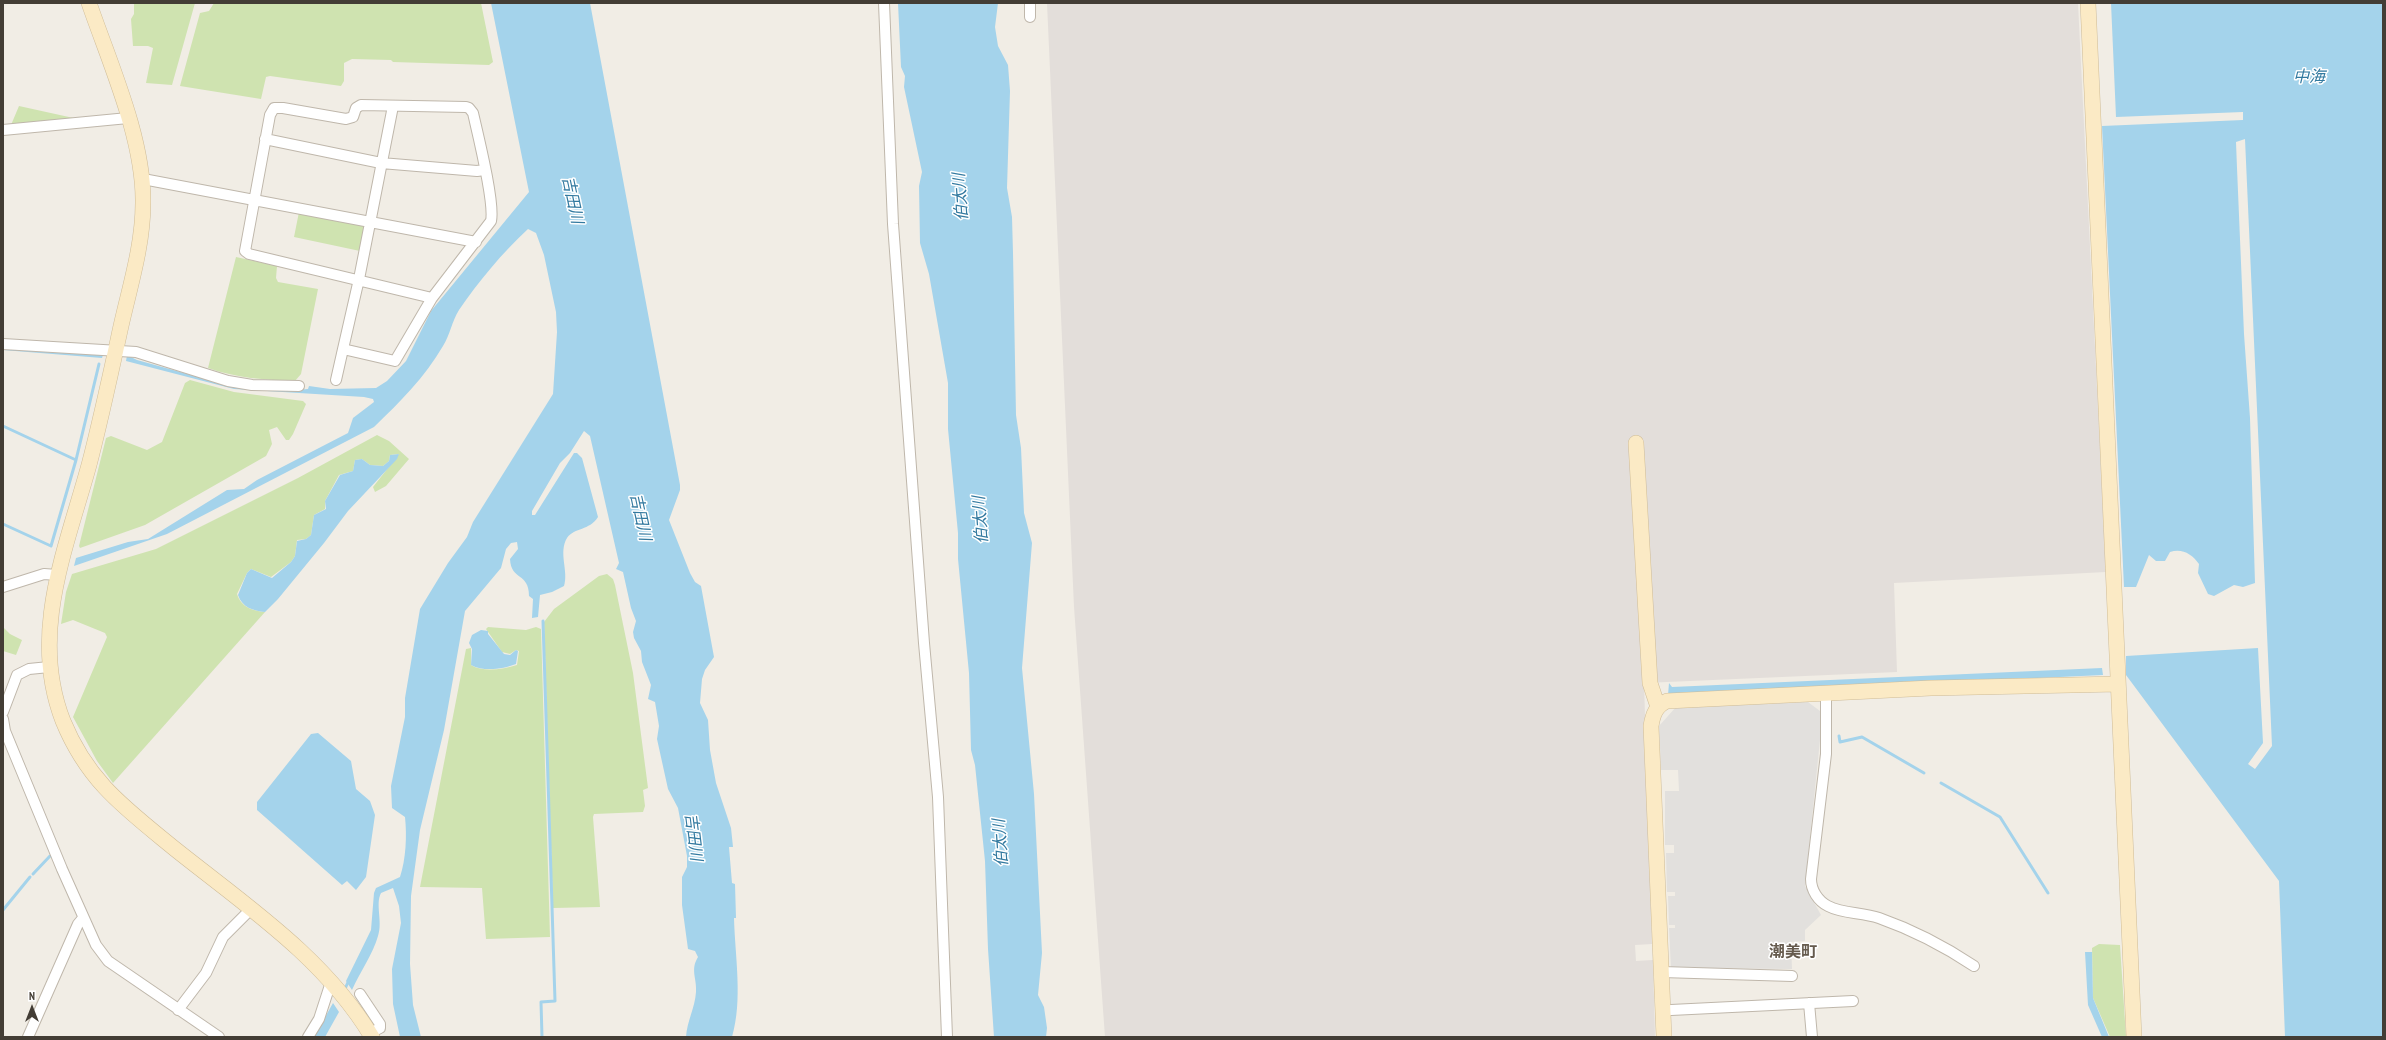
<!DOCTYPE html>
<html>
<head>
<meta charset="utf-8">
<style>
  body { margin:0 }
  #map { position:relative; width:2386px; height:1040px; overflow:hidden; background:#f1ede5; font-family:"PT Sans Narrow",sans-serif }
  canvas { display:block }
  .frame { position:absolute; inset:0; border:4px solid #433d35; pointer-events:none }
  .north { position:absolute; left:12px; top:988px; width:40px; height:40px; -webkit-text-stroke:3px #fff; paint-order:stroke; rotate:0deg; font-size:11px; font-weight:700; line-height:16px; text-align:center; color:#433d35 }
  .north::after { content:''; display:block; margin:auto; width:14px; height:18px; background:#433d35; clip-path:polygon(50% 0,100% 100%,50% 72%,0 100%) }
</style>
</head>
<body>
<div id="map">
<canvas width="2386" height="1040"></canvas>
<div class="frame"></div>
<div class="north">N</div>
</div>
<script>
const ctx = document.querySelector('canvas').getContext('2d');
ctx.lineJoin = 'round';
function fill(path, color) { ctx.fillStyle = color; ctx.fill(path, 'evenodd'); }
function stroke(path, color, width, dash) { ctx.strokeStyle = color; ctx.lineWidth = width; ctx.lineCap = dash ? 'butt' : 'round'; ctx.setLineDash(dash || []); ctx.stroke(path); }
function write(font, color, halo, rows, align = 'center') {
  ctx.font = font + ' "PT Sans Narrow","Noto Sans JP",sans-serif'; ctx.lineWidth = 3; ctx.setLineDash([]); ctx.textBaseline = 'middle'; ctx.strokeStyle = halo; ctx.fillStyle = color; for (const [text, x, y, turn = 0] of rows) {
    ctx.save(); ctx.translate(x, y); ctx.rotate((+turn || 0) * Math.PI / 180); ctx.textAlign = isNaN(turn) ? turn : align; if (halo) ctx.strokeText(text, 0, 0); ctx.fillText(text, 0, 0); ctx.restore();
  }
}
const industrial = new Path2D(`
  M1047 3H2078L2106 572 1894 583 1897 672 1644 683 1652 944 1635 945 1636 961 1653 960 1655 1037H1105L1074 607Z`);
const green = new Path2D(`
  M134 3H195L172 85 146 83 153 48 148 46H133L131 19 134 14Z
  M214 3H481L493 62 489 65 393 62 391 60 352 59 344 63V81L341 86 270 76 266 77 261 99 180 86 200 13 209 11Z
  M19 106 78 119 11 125Z
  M299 212 365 226 360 251 294 237Z
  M236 257 277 266 276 278 278 282 318 289 301 374 295 381C265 380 236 378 208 368Z
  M190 380 234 392 303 401 306 404 293 434 289 440H286L277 427 269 430 272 444 266 456 145 525 80 548 79 546 106 438 111 436 147 450 162 442 185 383Z
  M377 435 389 441 409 459 386 486 375 492 373 487 399 454 390 455 389 461 383 466 370 465 362 459 355 460 353 471 339 475 325 501V509L314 515 311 535 306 539 297 540 295 556 291 562 271 577 251 569 247 573 237 594C241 607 253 611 265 612L113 783 97 761 73 717 107 637 105 633 73 620 61 624 66 592 72 574 156 549 298 478Z
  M607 574 613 579 615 585 633 673 648 788 643 790 645 806 643 812 594 814 593 817 600 907 553 908 544 622 554 609 599 576Z
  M3 627 10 634 22 640 16 655 3 651Z
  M488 627 526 630 536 627 541 629 550 937 486 939 482 888 420 887 466 649 471 648V665C484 673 503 669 517 665L519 651 516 650 510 654 502 652 486 629Z
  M2099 944 2120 945 2126 1037H2110L2093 998 2092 948Z`);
const parking = new Path2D(`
  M1808 702 1820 711V740L1805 886 1821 915 1805 930V941L1791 942 1792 969 1671 968 1669 928H1675V925H1669L1668 896H1675V892H1667L1666 853H1674V845H1665V791H1679L1678 770H1661L1659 726 1676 707Z`);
const water = new Path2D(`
  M491 3H590L680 485V490L669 520 690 573 695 582 701 586 714 657 705 670 702 679 700 703 708 720 710 750 716 783 731 828 733 847H729L732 883 735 884 736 918H734C735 956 743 1000 732 1037H686C687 1021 695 1008 696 992 697 978 690 970 698 957L695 951 688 949 682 905V877L687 867V856L678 808 668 789 657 739 659 726 655 702 648 699 651 685 642 662 641 651 634 638 633 632 636 621 631 608 623 572 616 569 619 563 590 436 584 431 570 453 560 463 532 511V515H535L574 453H577L582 458 598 517C589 531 575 527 567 538 558 553 569 571 564 586L552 592 540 595 538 617 532 618 533 599 529 596C529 572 511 581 510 559L518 549 517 542 511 543 506 549 501 568 465 611 444 730 420 830 411 896 410 964 413 1005 421 1037H400L393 1004 392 969 401 923 399 906 393 888 381 893C375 904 383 922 378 936 373 954 360 972 352 990L346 981 371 930 374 893 376 888 400 877C406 859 407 836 405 817L392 808 391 786 405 717V698L420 609 448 563 467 537 473 522 553 394 557 332 556 312 544 255 536 233 528 229C503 252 478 282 459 310 452 321 450 335 443 346 425 377 400 402 374 427L167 534 74 566 76 558 128 542 148 539 227 490 244 489 257 480 348 433 353 418 374 402 373 399 364 397 234 389 126 361 127 355 137 360 220 383 296 390 308 389 309 386 330 389 376 388 387 381 406 361 431 311 529 192Z
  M898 3H998L995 27 998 46 1008 65 1010 91 1007 188 1012 217 1013 253 1016 415 1021 448 1024 513 1032 543 1022 668 1034 794 1042 953 1038 995 1044 1007 1047 1028 1046 1037H994L988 949 985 861 975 765 971 750 969 673 958 559V533L948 429V383L929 274 920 243 919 186 922 172 904 87 905 76 901 67Z
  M2111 3H2383V1037H2285L2279 881 2126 675V656L2258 648 2263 743 2248 764 2255 769 2272 746 2245 139 2236 142 2237 168 2244 334 2250 418 2255 583 2243 587 2234 585 2214 596 2208 594 2198 573 2199 564C2192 554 2182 548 2170 552L2165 561H2156L2149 555 2136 587H2124L2102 126 2243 120V112L2116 117Z
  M3 348 103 355 102 358 3 350Z
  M399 454 397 459 348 511 324 543 278 599 265 612C253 611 242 607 238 595L247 573 251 569 272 578 291 562 295 556 297 541 306 539 311 535 314 515 326 509 325 501 340 475 353 471 355 460 362 459 370 465 383 466 389 461 390 455Z
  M481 630 488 631V634L504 654 510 655 516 650 518 651 516 664C503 669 484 672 471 665L472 649 469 643 472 635Z
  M2102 668 2103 675 1668 695 1669 683 1672 687Z
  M318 733 351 761 356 789 370 801 375 815 366 877 356 890 347 881 342 885 257 810V802L311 734Z
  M2085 952H2092L2093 998 2109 1037H2102L2088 1005Z
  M333 1003 339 1012 325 1037H314Z`);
const stream = new Path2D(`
  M3 426 76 460
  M3 524 51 546 76 460 99 364
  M1839 736 1840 742 1862 737 1924 773
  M1941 783 2000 817 2048 893
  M33 874 50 856
  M3 910 30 877
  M344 991 349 980
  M542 1037 541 1002 555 1001 543 621`);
const street = new Path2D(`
  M884 3 893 224 924 643 938 797 947 1037
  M1030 3V17
  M393 106 359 279 343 349 395 361 432 298 491 221C495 203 478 135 473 113L469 108 466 107 361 105 356 108 353 117 346 119 283 108H274L270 115 245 251 249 254 432 298
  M3 130 128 118
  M265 139 381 163 477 171 484 170
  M143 179 476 242
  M3 344 136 352 228 381 252 385 299 386
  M336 380 343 349
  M3 587 44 574 57 575
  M1826 693V754L1811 879C1811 890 1818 901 1828 906 1843 914 1862 912 1879 918 1913 930 1944 946 1974 966
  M3 712 17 675 29 669 49 667
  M3 719 5 731 62 869 96 945 108 961 219 1037
  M1662 972 1792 976
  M360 994 380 1024V1028L370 1033
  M1809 1003 1812 1037
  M178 1010 206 973 223 937 250 910
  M1671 1010 1853 1001
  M28 1037 78 924 83 918
  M308 1037 319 1019 331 982`);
const secondary = new Path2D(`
  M89 3C110 64 144 139 143 203 143 245 130 286 121 326 111 372 101 419 89 465 66 549 29 634 63 721 88 782 125 808 175 849 245 905 325 958 372 1037
  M2088 3 2134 1037
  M1636 443 1650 683 1658 707
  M1664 1037 1651 726C1653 714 1656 706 1667 701L1931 688 2118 684`);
const waterNames = [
  ["中海",2309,77],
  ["伯太川",961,197,-94],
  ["吉田川",572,200,78],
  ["吉田川",640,517,78],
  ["伯太川",981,520,-94],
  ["吉田川",693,837,83],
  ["伯太川",1001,843,-94]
];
const neighbourhoodNames = [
  ["潮美町",1793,952]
];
fill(industrial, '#e3deda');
fill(green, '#cfe3b0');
fill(parking, '#e2e0dd');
fill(water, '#a4d3eb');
stroke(stream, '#a4d3eb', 3);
stroke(street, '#bfb7ab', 12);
stroke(secondary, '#cfbc97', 16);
stroke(street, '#fff', 10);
stroke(secondary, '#fbeac5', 15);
write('italic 16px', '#337aa0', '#fff', waterNames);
write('bold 16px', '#655a4d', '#fff', neighbourhoodNames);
</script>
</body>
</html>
